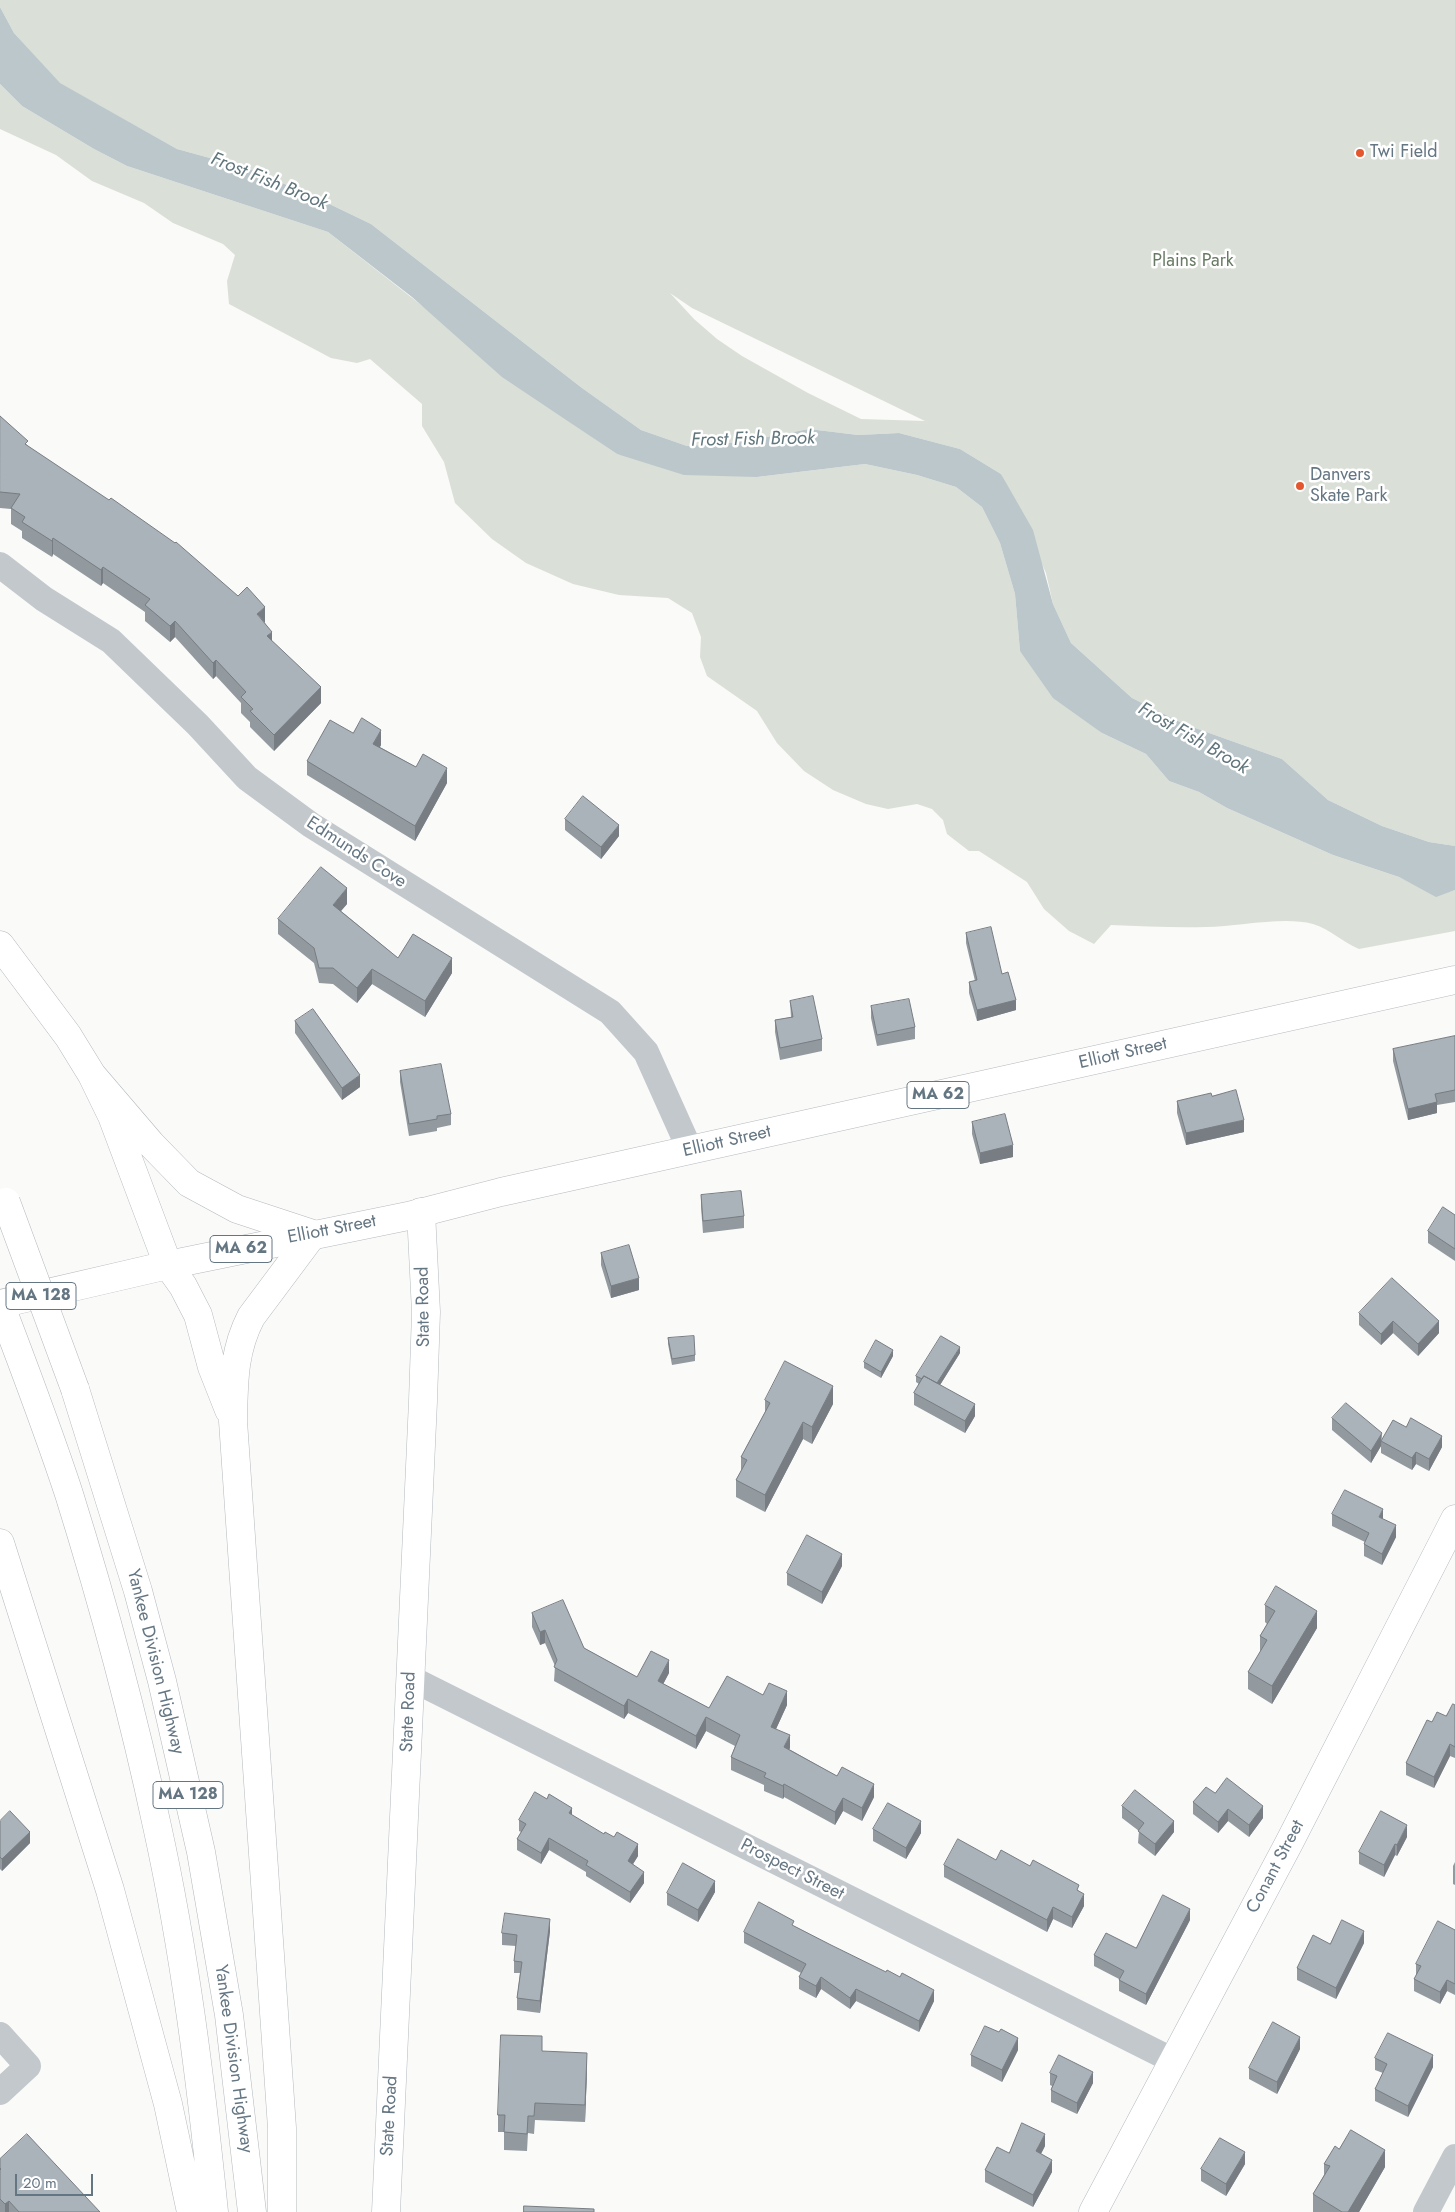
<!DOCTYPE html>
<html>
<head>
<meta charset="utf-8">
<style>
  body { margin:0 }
  #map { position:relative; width:1455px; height:2212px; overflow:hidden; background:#fafaf8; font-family:Jost,sans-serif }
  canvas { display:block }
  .scale { position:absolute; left:15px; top:2174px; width:78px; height:22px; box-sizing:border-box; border:2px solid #657683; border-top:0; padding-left:6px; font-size:15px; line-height:18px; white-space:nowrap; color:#657683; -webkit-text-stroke:4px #fff; paint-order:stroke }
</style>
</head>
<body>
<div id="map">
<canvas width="1455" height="2212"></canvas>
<div class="scale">20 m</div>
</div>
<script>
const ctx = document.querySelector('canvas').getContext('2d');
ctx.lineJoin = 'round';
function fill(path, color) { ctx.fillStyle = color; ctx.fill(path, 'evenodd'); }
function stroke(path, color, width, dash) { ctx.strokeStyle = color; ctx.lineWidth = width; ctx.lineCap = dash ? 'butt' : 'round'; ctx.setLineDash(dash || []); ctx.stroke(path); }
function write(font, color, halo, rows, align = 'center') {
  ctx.font = font + ' Jost,sans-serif'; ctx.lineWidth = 5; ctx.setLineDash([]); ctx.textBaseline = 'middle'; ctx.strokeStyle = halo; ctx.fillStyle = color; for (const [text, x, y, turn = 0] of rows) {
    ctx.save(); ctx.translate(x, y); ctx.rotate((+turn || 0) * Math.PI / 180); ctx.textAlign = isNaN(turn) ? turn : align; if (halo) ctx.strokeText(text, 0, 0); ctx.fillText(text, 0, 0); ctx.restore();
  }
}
const green = new Path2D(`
  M0 0H1455V846L1429 842 1382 826 1328 800 1282 759 1184 724 1132 698 1071 643 1053 604 1046 573 1001 474 960 449 899 433 858 435 809 429 741 442 687 446 641 430 582 388 371 224 319 199 250 169 177 149 59 83 14 33 0 7ZM670 293 692 308 925 421 861 419 808 393 742 356 717 339 694 319Z
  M0 84 22 106 94 149 127 166 328 232 573 424 617 454 757 477 865 464 917 475 956 487 982 507 1000 543 1015 594 1020 651 1102 733 1146 754 1169 781 1199 792 1227 808 1333 855 1399 877 1436 896 1455 890V931L1359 949C1342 942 1330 929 1313 924 1283 916 1237 927 1206 927 1174 928 1142 926 1111 925L1094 944 1069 931 1044 909 1027 882 979 851H969L947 834 943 820 932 809 917 804 888 809 866 804 833 790 804 771 777 743 757 711 707 676 700 657 701 637 692 613 668 598 619 595 573 584 526 563 492 539 455 503 444 462 422 426V404L370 359 357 363 331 358 229 304 227 281 235 255 223 244 173 223 144 203 92 181 56 155 0 129Z`);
const water = new Path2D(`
  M0 7 14 33 60 83 177 149 250 169 319 199 371 224 582 388 641 430 687 446 741 442 809 429 858 435 899 433 960 449 1001 474 1033 530 1053 604 1071 643 1132 698 1184 724 1282 759 1328 800 1382 826 1429 842 1455 846V890L1436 897 1399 877 1333 855 1227 808 1199 792 1169 781 1146 754 1102 733 1053 698 1020 651 1015 594 1000 543 982 507 956 487 917 475 865 464 757 477 684 475 617 454 502 377 412 297 328 232 127 166 94 149 22 106 0 84Z`);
const street = new Path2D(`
  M0 565 44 599 111 641 198 725 247 778 311 825 610 1012 646 1052 690 1150
  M410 1678 1174 2061
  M0 2035 28 2066 0 2092
  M1426 2212 1455 2157`);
const secondary = new Path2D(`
  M386 2212 423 1401 426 1312 421 1212
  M1093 2212 1289 1843 1455 1519`);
const primary = new Path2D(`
  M0 1304 168 1265 408 1216 501 1192 1455 980`);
const highway = new Path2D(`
  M0 945 68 1036 92 1075 112 1116 168 1265 183 1286 198 1315 212 1367 229 1410
  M92 1075 151 1144 189 1183 237 1209 313 1234 251 1317C233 1352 234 1383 233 1421L282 2128V2212
  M0 1304C24 1367 48 1430 69 1494 103 1603 133 1714 157 1826 185 1953 201 2083 214 2212
  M75 1389 138 1591 162 1681 201 1852 229 2015 252 2212
  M0 1543 110 1890 168 2104 191 2212`);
const highwayBridge = new Path2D(`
  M6 1202 75 1389`);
const wall = new Path2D(`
  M0 416 28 446 265 623 272 641 321 703 274 751 250 727V722L241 713V703L216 676 213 679 175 637 170 642 145 621V612L103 583 101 586 53 554 52 557 22 538V531L11 524V509L0 508Z
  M353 733 381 745 380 747 416 767 447 783 415 841 307 775V761Z
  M565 819 619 836 601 859 565 830Z
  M347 904 341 911 398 958 452 973 425 1017 372 984 357 1003 333 984 319 983 314 963 278 934V919Z
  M966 933 1002 974 1016 1010 977 1021 969 993V982L975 981 966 943Z
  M790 1001 822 1039V1051L780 1060 775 1032V1020L791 1017Z
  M871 1006 915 1027V1039L877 1046 871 1018Z
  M295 1021 360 1087 342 1100 295 1033Z
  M1455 1036V1102L1437 1105V1113L1408 1120 1393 1061V1049Z
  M400 1071 451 1114V1125L437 1128V1131L409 1136 400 1082Z
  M1212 1096 1244 1132 1186 1145 1177 1113V1101Z
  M972 1122 1013 1157 980 1164 972 1134Z
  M701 1195 744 1216V1228L703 1233 701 1207Z
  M1455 1215V1261L1428 1243V1231Z
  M601 1253 639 1290 611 1298 601 1265Z
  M1359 1313 1439 1333 1418 1356 1393 1333 1381 1345 1359 1325Z
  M668 1338 695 1355V1361L672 1365 668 1344Z
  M960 1353 940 1385 975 1416 965 1433 914 1405V1393L919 1384 916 1382V1376Z
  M893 1356 881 1378 864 1368V1362Z
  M765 1400 833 1404 812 1444 803 1439 765 1512 736 1497V1480L741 1471V1457L765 1412Z
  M1332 1418 1382 1441 1442 1447 1429 1471 1416 1464 1412 1470 1381 1453V1446L1371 1463 1332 1430Z
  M1332 1514 1383 1519 1396 1537 1382 1565 1364 1556V1544L1365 1542 1332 1526Z
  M842 1566 822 1604 787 1585V1573Z
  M1265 1605 1317 1628 1272 1704 1248 1689V1672L1260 1653V1636L1267 1624 1265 1622Z
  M532 1613 584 1648 637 1677 669 1673 663 1684 709 1708 763 1695 787 1705 776 1729 790 1748 789 1749 874 1797 862 1821 843 1811 835 1825 784 1797 783 1799 764 1791V1785L731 1770V1757L735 1746 706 1731 696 1749 628 1713 624 1719 554 1681 555 1666 545 1643 540 1645 532 1627Z
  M1455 1705V1758L1450 1756 1434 1788 1406 1775V1763Z
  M1215 1793 1263 1818 1249 1837 1228 1821 1218 1833 1193 1814V1802Z
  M1122 1806 1174 1832 1155 1856 1138 1843 1139 1831 1122 1818Z
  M572 1816 638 1856 633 1864 644 1883 630 1903 586 1876V1872L549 1850 541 1864 517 1850V1839L521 1832 519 1831V1820Z
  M0 1821 30 1843 2 1871 0 1869Z
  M873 1829 921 1833 906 1859 873 1841Z
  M1407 1837 1397 1856 1395 1855 1384 1877 1359 1864V1852Z
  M996 1860 1030 1866 1079 1891 1084 1906 1072 1928 1053 1919 1047 1932 944 1877V1865Z
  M1455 1862V1885L1453 1884V1866Z
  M715 1892 698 1922 667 1905V1893Z
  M1190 1920 1146 2005 1119 1991V1979L1094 1966V1955L1136 1948Z
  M794 1926 934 2001 919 2032 856 2001 850 2009 821 1989 816 1998 799 1989V1977L801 1973 744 1943V1932Z
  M1455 1930V1995L1447 1991 1440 2004 1414 1991V1979L1416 1976V1964Z
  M550 1931 540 2013 517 2010V1998L520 1973H514V1961L516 1946 502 1945V1933Z
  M1364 1943 1336 1999 1297 1980V1968L1330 1944Z
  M1300 2049 1277 2094 1249 2079V2068Z
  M1018 2050 1002 2082 971 2066V2055Z
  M542 2051 587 2071 585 2122 535 2120 534 2134 528 2133 527 2151 504 2150V2132H498V2115Z
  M1375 2058 1433 2067 1408 2117 1375 2101V2089L1383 2073 1375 2070Z
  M1050 2073 1093 2083 1077 2114 1051 2102V2090L1052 2086 1050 2085Z
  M1045 2146 1041 2154 1052 2172 1033 2207 985 2182V2170L1009 2153Z
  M1339 2149 1385 2167 1359 2212H1313V2194L1324 2175V2164Z
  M0 2159 100 2212H0Z
  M1245 2164 1226 2196 1201 2181V2169Z`);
const shadedWall = new Path2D(`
  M53 538V554L52 557V541Z
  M103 567V583L101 586V570Z
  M265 607V623L257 614Z
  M175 621V637L170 642V626Z
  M272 632V648L267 636Z
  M216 660V676L213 679V663Z
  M321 687V703L274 751V735Z
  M381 730V745L373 758V744Z
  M447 768V783L415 841V826Z
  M619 825V836L601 859V847Z
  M347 888V904L333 920V905Z
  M452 958V973L425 1017V1001Z
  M372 969V984L357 1003V988Z
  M1016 1000V1010L977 1021V1010Z
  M360 1075V1087L342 1100V1088Z
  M1437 1102V1113L1408 1120V1109Z
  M1244 1120V1132L1186 1145V1133Z
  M1013 1145V1157L980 1164V1153Z
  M639 1278V1290L611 1298V1286Z
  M1393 1321V1333L1381 1345V1334Z
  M1439 1321V1333L1418 1356V1344Z
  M960 1347V1353L935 1393V1387Z
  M893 1350V1356L881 1378V1372Z
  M833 1386V1404L812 1444V1427Z
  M975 1404V1416L965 1433V1421Z
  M803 1422V1439L765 1512V1495Z
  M1382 1433 1381 1446 1371 1463V1451Z
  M1442 1436V1447L1429 1471V1459Z
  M1416 1452V1464L1412 1470V1458Z
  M1383 1509V1521L1379 1517Z
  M1396 1525V1537L1382 1565V1554Z
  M842 1554V1566L822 1604V1592Z
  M1317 1611V1628L1272 1704V1686Z
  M545 1630V1643L540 1645V1632Z
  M669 1660V1673L658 1694V1681Z
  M787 1691V1705L771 1740V1727Z
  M628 1699V1713L624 1719V1706Z
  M706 1717V1731L696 1749V1736Z
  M790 1735V1748L784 1760V1747Z
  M1450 1744V1756L1434 1788V1777Z
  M784 1784V1797L783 1799V1786Z
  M874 1784V1797L862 1821V1808Z
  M843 1798V1811L835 1825V1812Z
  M1263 1806V1818L1249 1837V1825Z
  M572 1808V1819L569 1813Z
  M1228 1809V1821L1218 1833V1822Z
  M921 1821V1833L906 1859V1848Z
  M1174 1821V1832L1155 1856V1844Z
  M1407 1825V1837L1397 1856V1845Z
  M30 1832V1843L2 1871V1859Z
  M549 1838V1850L541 1864V1853Z
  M638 1844V1856L628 1872V1861Z
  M1395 1844V1855L1384 1877V1865Z
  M644 1872V1883L630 1903V1892Z
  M715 1881V1892L698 1922V1910Z
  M1084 1894V1906L1072 1928V1917Z
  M1053 1907V1919L1047 1932V1920Z
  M1190 1909V1920L1146 2005V1994Z
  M550 1919V1931L540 2013V2001Z
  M1364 1931V1943L1336 1999V1988Z
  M821 1977V1989L816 1998V1986Z
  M1447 1980V1991L1440 2004V1992Z
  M856 1989V2001L850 2009V1998Z
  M934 1990V2001L919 2032V2021Z
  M1300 2037V2049L1277 2094V2082Z
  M1018 2038V2050L1002 2082V2070Z
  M587 2053V2071L585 2122V2105Z
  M1433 2055V2067L1408 2117V2106Z
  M1093 2072V2083L1077 2114V2103Z
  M1045 2134V2146L1036 2163V2151Z
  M1385 2150V2167L1359 2212H1348Z
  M1245 2152V2164L1226 2196V2184Z
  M1052 2160V2172L1033 2207V2195Z
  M9 2201V2212H5V2204Z`);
const building = new Path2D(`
  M0 416 28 441 25 444 109 500 111 498 175 543 176 542 238 596 247 587 265 607 257 614 272 632 267 636 321 687 274 735 250 711 253 709 241 697 246 692 216 660 213 663 175 621 170 626 145 605 150 599 103 567 101 570 53 538 52 541 22 522 25 517 11 508 20 494 0 492Z
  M362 718 381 730 373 744 416 767 423 754 447 768 415 826 307 761 330 720 353 733Z
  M583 796 619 825 601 847 565 819Z
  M321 867 347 888 333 905 398 958 413 934 452 958 425 1001 372 969 357 988 333 968H319L314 948 278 919Z
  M991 927 1002 974 1008 972 1016 1000 977 1010 969 982 977 980 966 933Z
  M813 996 822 1039 780 1048 775 1020 793 1017 790 1001Z
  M909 999 915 1027 877 1035 871 1006Z
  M313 1009 360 1075 342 1088 295 1021Z
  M1455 1036V1090L1435 1094 1437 1102 1408 1109 1393 1049Z
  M441 1064 451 1114 437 1116V1119L409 1124 400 1071Z
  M1236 1090 1244 1120 1186 1133 1177 1101 1211 1093 1212 1096Z
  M1005 1114 1013 1145 980 1153 972 1122Z
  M741 1191 744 1216 703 1221 701 1195Z
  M1443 1207 1455 1215V1249L1428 1231Z
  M629 1245 639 1278 611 1286 601 1253Z
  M1392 1278 1439 1321 1418 1344 1393 1321 1381 1334 1359 1313Z
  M694 1336 695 1355 672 1359 668 1338Z
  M941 1336 960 1347 937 1383 924 1376 922 1379 916 1376Z
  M876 1340 893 1350 881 1372 864 1362Z
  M785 1361 833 1386 812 1427 803 1422 765 1495 736 1480 747 1460 741 1457 770 1403 765 1400Z
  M924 1376 975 1404 965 1421 914 1393Z
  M1346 1403 1382 1433 1371 1451 1332 1418Z
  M1411 1418 1442 1436 1429 1459 1416 1452 1412 1458 1381 1441 1393 1420 1406 1427Z
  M1345 1490 1383 1509 1379 1517 1396 1525 1382 1554 1364 1544 1369 1533 1332 1514Z
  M807 1535 842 1554 822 1592 787 1573Z
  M1276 1586 1317 1611 1272 1686 1248 1672 1267 1640 1260 1636 1275 1611 1265 1605Z
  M563 1600 584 1648 637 1677 651 1651 669 1660 658 1681 709 1708 727 1676 763 1695 769 1683 787 1691 771 1727 790 1735 784 1747 837 1776 842 1767 874 1784 862 1808 843 1798 835 1812 784 1784 783 1786 764 1777 766 1773 731 1757 740 1735 706 1717 696 1736 628 1699 624 1706 554 1667 557 1660 545 1630 540 1632 532 1613Z
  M1453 1704 1455 1705V1747L1450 1744 1434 1777 1406 1763 1427 1720 1432 1722 1437 1712 1446 1716Z
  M1227 1778 1263 1806 1249 1825 1228 1809 1218 1822 1193 1802 1206 1787 1215 1793Z
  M1135 1790 1174 1821 1155 1844 1138 1831 1144 1823 1122 1806Z
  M535 1792 547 1799 549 1794 572 1808 569 1813 604 1834 605 1832 614 1837 617 1832 638 1844 628 1861 644 1872 630 1892 586 1865 588 1861 549 1838 541 1853 517 1839 526 1824 519 1820Z
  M888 1803 921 1821 906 1848 873 1829Z
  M10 1811 30 1832 2 1859 0 1857V1821Z
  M1381 1811 1407 1825 1397 1845 1395 1844 1384 1865 1359 1852Z
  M958 1839 996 1860 1001 1850 1030 1866 1033 1860 1079 1885 1077 1890 1084 1894 1072 1917 1053 1907 1047 1920 944 1865Z
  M683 1863 715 1881 698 1910 667 1893Z
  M1163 1895 1190 1909 1146 1994 1119 1980 1124 1971 1094 1955 1106 1933 1136 1948Z
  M759 1902 794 1921 792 1925 831 1945 886 1972 887 1970 900 1977 902 1973 934 1990 919 2021 856 1989 850 1998 821 1977 816 1986 799 1977 806 1964 744 1932Z
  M505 1913 550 1919 540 2001 517 1998 522 1962 514 1961 517 1935 502 1933Z
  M1342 1920 1364 1931 1336 1988 1297 1968 1313 1935 1330 1944Z
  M1438 1921 1455 1930V1984L1447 1980 1440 1992 1414 1979 1421 1966 1416 1964Z
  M1273 2022 1300 2037 1277 2082 1249 2068Z
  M985 2026 999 2032 1001 2029 1018 2038 1002 2070 971 2055Z
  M1388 2033 1433 2055 1408 2106 1375 2089 1387 2064 1375 2058Z
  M501 2035 542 2036V2051L587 2053 585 2105 535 2103 534 2116H528L527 2134 504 2132 505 2115H498Z
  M1059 2055 1093 2072 1077 2103 1051 2090 1057 2076 1050 2073Z
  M1022 2123 1045 2134 1036 2151 1052 2160 1033 2195 985 2170 997 2147 1009 2153Z
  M1351 2130 1385 2150 1348 2212H1342L1313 2194 1330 2166 1324 2164 1335 2146 1339 2149Z
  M27 2134 100 2212H19L9 2201 5 2204 0 2199V2170L1 2169 0 2168V2159Z
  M1220 2138 1245 2152 1226 2184 1201 2169Z
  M524 2206 594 2209V2212H524Z`);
const markers = [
  [1360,153,5,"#e4572e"],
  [1300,486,5,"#e4572e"]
];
const shields = [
  [938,1095,62],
  [241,1249,62],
  [41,1296,70],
  [188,1795,70]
];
const shieldNames = [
  ["MA 62",938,1095],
  ["MA 62",241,1249],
  ["MA 128",41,1296],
  ["MA 128",188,1795]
];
const poiNames = [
  ["Twi Field",1370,153],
  ["Danvers",1310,476],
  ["Skate Park",1310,497]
];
const parkNames = [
  ["Plains Park",1193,262]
];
const streetNames = [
  ["Edmunds Cove",356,853,33],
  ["Elliott Street",1123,1054,-13],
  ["Elliott Street",727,1142,-13],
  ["Elliott Street",332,1230,-11],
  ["State Road",424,1307,-91],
  ["Yankee Division Highway",155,1662,76],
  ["State Road",409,1712,-88],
  ["Conant Street",1276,1867,-62],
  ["Prospect Street",792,1870,27],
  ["Yankee Division Highway",233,2059,82],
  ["State Road",390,2116,-87]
];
const waterNames = [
  ["Frost Fish Brook",269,182,22],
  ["Frost Fish Brook",753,440,-1],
  ["Frost Fish Brook",1193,739,30]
];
fill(green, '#dadfd7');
fill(water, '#bbc7cb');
stroke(secondary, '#b3babf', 29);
stroke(primary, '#b5babe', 29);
stroke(highway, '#b4b9bd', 29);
stroke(street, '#c3c8cc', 26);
stroke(secondary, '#fff', 28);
stroke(primary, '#fff', 28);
stroke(highway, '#fff', 28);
stroke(highwayBridge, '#b4b9bd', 29, []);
stroke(highwayBridge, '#fff', 28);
fill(wall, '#929a9f');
fill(shadedWall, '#777d82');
fill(building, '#aab3b9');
stroke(building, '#777d82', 1);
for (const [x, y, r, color] of markers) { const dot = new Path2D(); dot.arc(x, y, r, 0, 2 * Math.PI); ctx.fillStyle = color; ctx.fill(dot); stroke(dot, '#fff', 2); }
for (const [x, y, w] of shields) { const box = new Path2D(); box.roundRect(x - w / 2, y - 13.5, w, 27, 4); ctx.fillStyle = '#fff'; ctx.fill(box); stroke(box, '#657683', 1); }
write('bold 16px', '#657683', null, shieldNames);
write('18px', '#657683', '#fff', poiNames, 'left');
write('18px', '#687a64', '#fff', parkNames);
write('18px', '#657683', '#fff', streetNames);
write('italic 19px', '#60757c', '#fff', waterNames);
</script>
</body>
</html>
